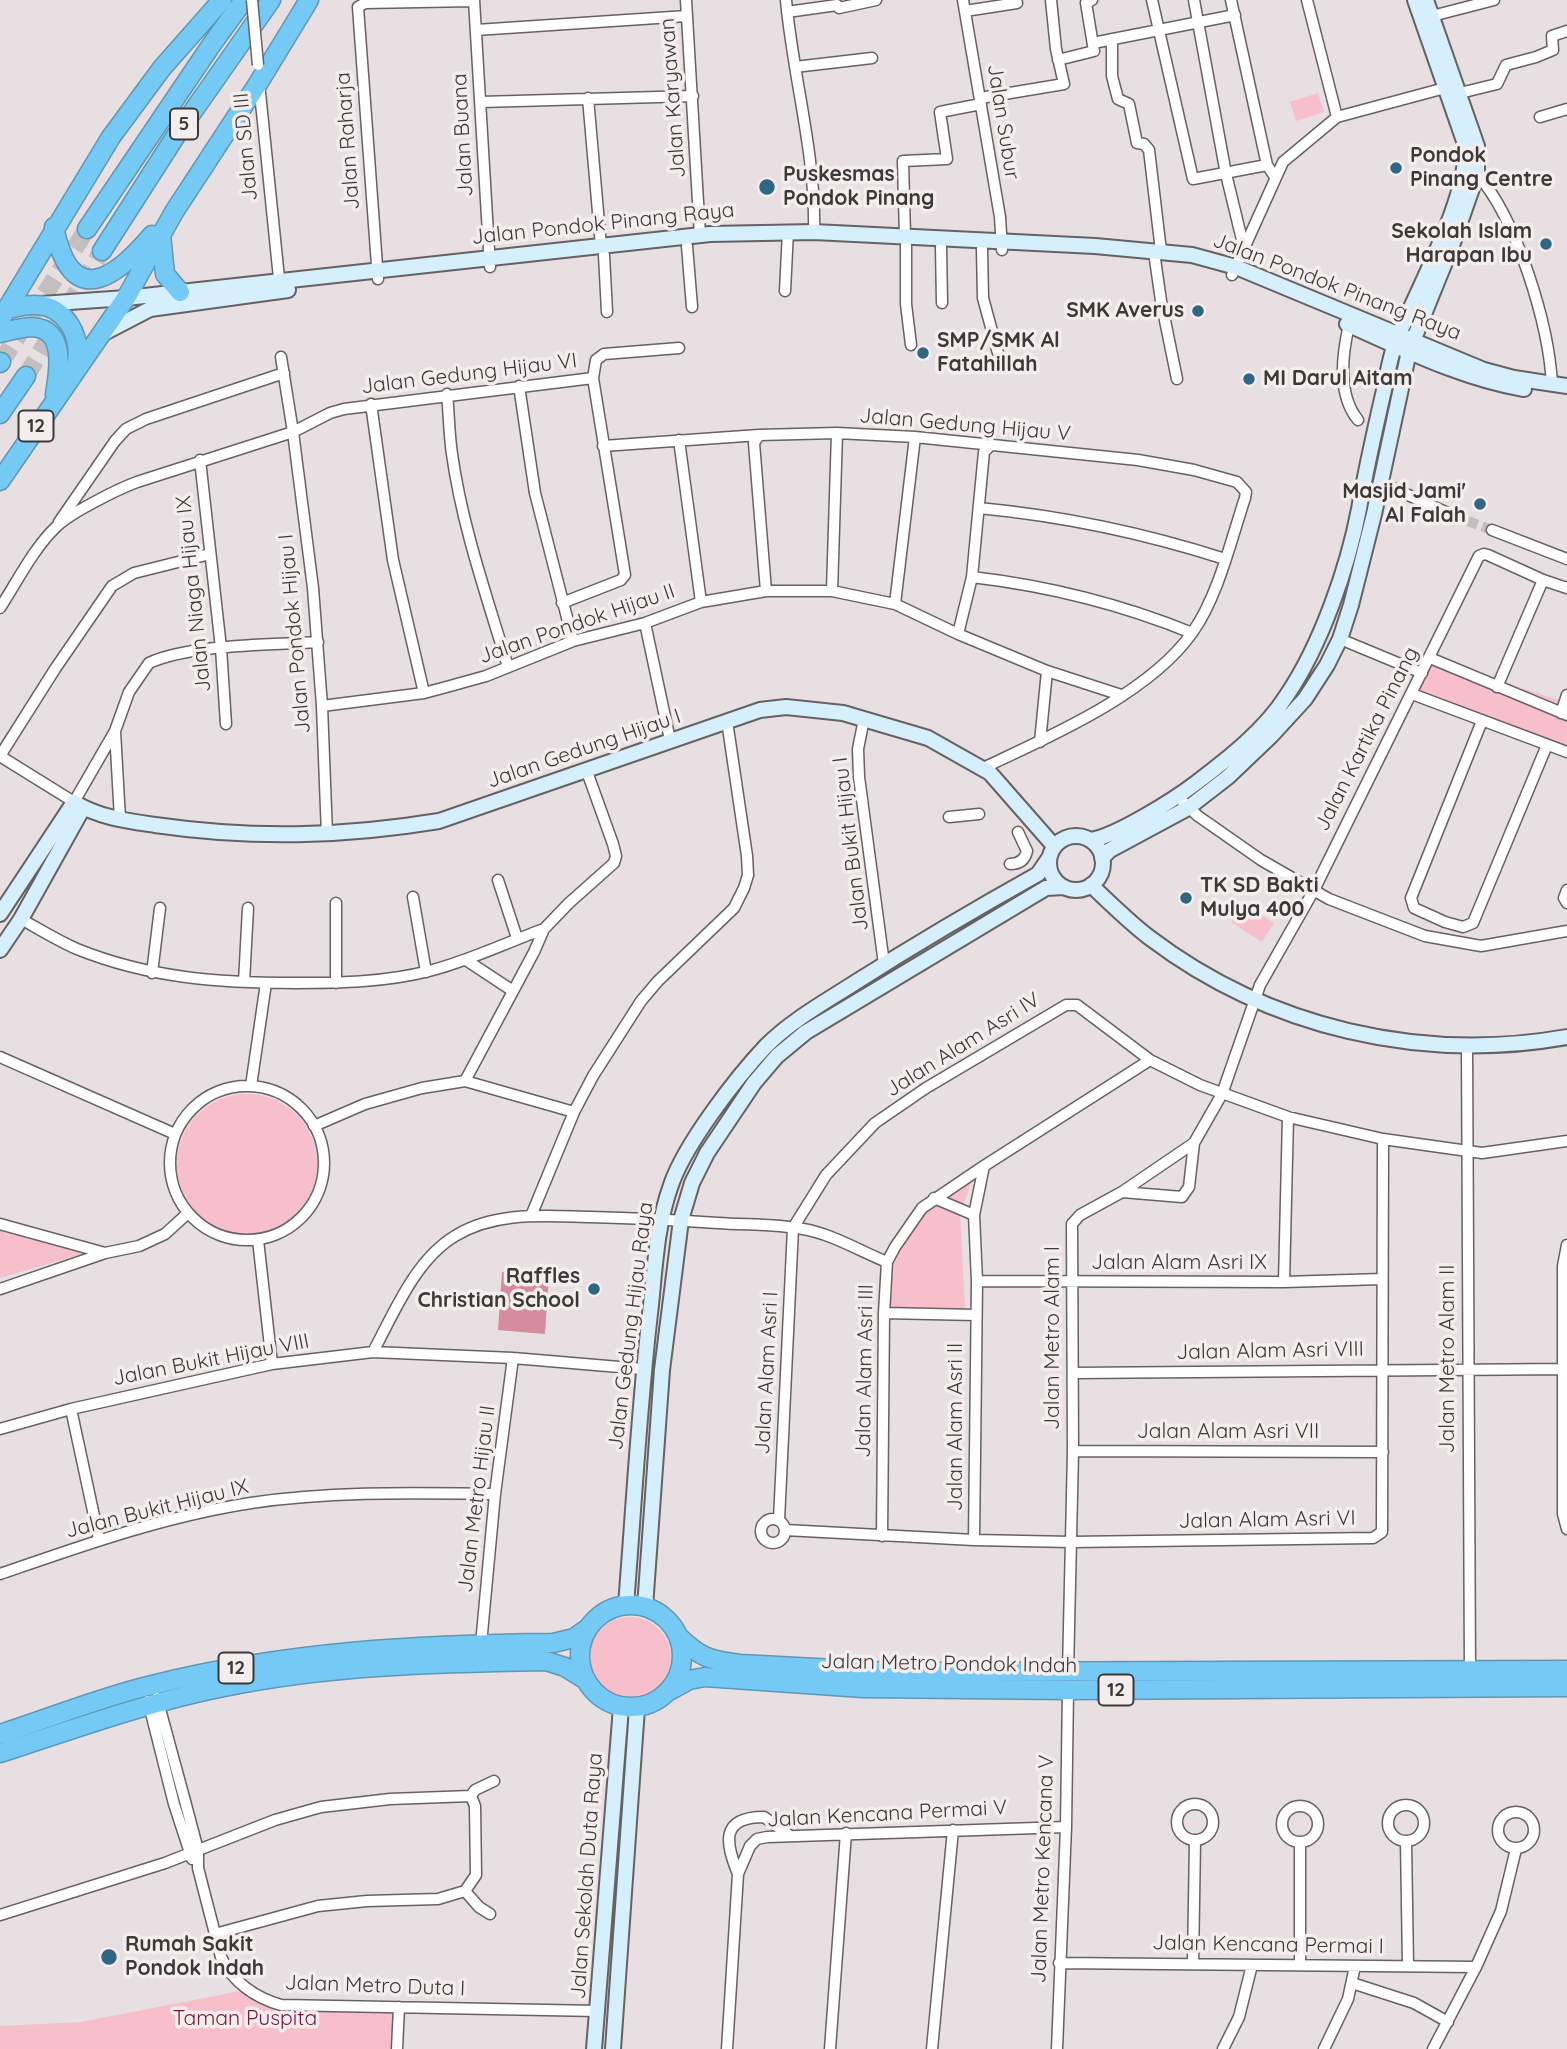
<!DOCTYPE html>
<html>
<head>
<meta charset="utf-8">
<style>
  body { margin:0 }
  canvas { display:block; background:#e7dfe1 }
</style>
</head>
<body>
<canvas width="1567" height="2049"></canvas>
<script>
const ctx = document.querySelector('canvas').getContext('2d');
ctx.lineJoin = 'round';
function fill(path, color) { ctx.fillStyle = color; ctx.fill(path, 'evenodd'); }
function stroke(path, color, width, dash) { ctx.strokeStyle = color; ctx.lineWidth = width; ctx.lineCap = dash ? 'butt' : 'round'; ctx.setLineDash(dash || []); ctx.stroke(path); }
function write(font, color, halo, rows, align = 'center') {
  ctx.font = font + ' Quicksand,sans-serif'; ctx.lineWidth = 7; ctx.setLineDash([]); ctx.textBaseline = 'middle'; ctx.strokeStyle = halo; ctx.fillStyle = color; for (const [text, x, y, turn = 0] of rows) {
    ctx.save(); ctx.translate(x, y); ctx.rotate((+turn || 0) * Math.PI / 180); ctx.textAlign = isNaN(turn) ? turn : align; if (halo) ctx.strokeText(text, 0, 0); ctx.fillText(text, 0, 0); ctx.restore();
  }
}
const green = new Path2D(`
  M1318 93 1324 112 1296 121 1290 102Z
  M1433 658 1567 703V744L1415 693Z
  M1243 903 1274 923 1262 942 1231 922Z
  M177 1164a70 70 0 1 1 140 0a70 70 0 1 1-140 0Z
  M972 1182 960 1212 965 1309 888 1308 894 1263 910 1233 927 1209Z
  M0 1227 82 1254 0 1278Z
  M589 1658a41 41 0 1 1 82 0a41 41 0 1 1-82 0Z
  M248 1988 277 2002 401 2006 399 2049H0V2026L81 2022 230 1993Z`);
const water = new Path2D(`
  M502 1272 549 1276 545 1334 498 1330Z`);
const streetTunnel = new Path2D(`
  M1454 516 1492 530`);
const highwayTunnel = new Path2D(`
  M1 362 87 229
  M26 376 102 251`);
const street = new Path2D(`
  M474 0 490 267
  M686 0 700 235
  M786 0C793 78 816 153 814 232
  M963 0 1000 217 1002 250
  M1152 0 1193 179 1267 165 1275 177
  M1194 0 1226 174 1244 248
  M1231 0 1267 165
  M1307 0 1337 117
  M965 11 1017 3
  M787 12 837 5 839 8 876 0
  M1432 16 1494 0
  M476 30 687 16
  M1112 39V76L1118 99 1129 104 1137 143 1144 144 1149 150 1161 251
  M1093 43 1235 15
  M1058 60 1094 51 1086 3 1092 0
  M795 67 872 58
  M259 83 280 288
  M588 98 601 246
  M980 98 1064 84 1056 49 1051 0
  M481 102 693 96
  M1540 117 1567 109
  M1477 174C1517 219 1549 325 1552 385
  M905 236 903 161 947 159 940 112 981 104
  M906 245V304L911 345
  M687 246 692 307
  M941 247 942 303
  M982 249 983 298 998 353
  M604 255 607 312
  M1155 259 1161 301 1177 379
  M1232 275 1283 162 1337 117 1445 88 1460 93 1497 84 1506 65 1536 57 1553 50 1552 36 1567 31
  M378 279 358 7 365 3 474 1
  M785 291 788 231
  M1349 325C1342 355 1337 394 1358 420
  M281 357 293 432 313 588 322 706 327 835
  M519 386 535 493 573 641
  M447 394C449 414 449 434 452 454 462 526 487 597 508 667
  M371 404 393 560 424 693
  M759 435 754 443 766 591
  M679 440 701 602
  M603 446 759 435 837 433 915 437 1138 460 1194 470 1237 482 1246 492 1245 498C1231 540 1218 597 1192 633 1149 694 1049 737 983 768
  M200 460 221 648 226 724
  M1382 483 1454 516
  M979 508C1063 516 1144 533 1225 559
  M59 522 115 441 126 429 146 419 284 373
  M1492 530 1567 559
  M972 577C1049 586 1121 604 1192 633
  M832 591 837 433
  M562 603 621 580 625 575 593 378
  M895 604 915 437
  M0 608C17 582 33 549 56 527 70 513 118 489 137 482L293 432 330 413 344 409 593 378 596 360 604 354 679 348
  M645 623 670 740
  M958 634 972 577 984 452 991 445
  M1340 639 1422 673
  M1430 658 1567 715
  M1497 687 1543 580
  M1412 694 1567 752
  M322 706 424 693 450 686 486 676 573 641 645 623 701 602 766 591H832L895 604 958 634 1047 671 1121 695
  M1561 713 1567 695
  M864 719 858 749 859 777 884 964
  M1482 721 1411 898 1414 908 1445 922 1463 927 1473 923 1547 745
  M115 731 120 819
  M1040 742 1047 671
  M0 756 74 802 115 731 129 692 149 663C190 644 271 645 318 642
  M0 756 55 669 112 586 134 573 210 554
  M1178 797 1198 816 1261 860 1329 899 1425 936 1481 946 1567 931
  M949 817 979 814
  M1010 864C1019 864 1025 860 1027 851L1018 832
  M498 880 517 938
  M1567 890 1564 898 1567 903
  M413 897 426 972
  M336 903V983
  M21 919C39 929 58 941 77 949 149 978 219 983 296 983 340 983 386 982 429 971 469 961 505 943 544 929
  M466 960 513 991
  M152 973 160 908
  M244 982 248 908
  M1467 1046 1470 1671
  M0 1057 175 1134
  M465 1081 534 952 544 929 569 903 614 863 616 856 613 844 586 769
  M170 1163a77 77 0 1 1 154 0a77 77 0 1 1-154 0Z
  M251 1086 266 983
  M314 1126 365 1104 422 1088 465 1081 574 1112
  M1122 1192 1182 1197 1189 1187 1194 1143
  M934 1198 974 1215
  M531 1216 574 1112 593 1076 641 1001 658 981 734 908 744 888 748 875 747 856 727 721
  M0 1224 105 1253
  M258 1240 272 1364
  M1567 1245 1563 1266V1514L1567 1529
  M977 1281 1284 1282 1382 1279
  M1284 1282 1288 1117
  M0 1289 105 1253 139 1246 165 1234 188 1213
  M884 1313 976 1315
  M373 1352C394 1313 415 1260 455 1236 495 1211 545 1216 590 1217 633 1218 675 1220 718 1223 746 1225 776 1224 803 1229 830 1233 862 1252 887 1262
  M1073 1373 1567 1369
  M71 1409 99 1539
  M0 1429 71 1409 272 1364 373 1352 513 1358 643 1369
  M1073 1451 1383 1452
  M761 1531a12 12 0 1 1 24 0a12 12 0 1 1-24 0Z
  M779 1520 793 1228 826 1175 875 1123 926 1088 1066 1005H1077L1150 1060 1200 1085 1288 1117 1383 1139 1482 1153 1567 1141
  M785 1530 974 1540 1071 1542 1373 1538 1382 1532 1383 1139
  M882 1536 884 1313 887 1262 895 1247 922 1208 984 1166
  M974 1540 977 1281 974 1215 984 1166 1150 1060
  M0 1574C81 1546 165 1516 251 1503 332 1491 413 1493 495 1494
  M481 1644 495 1494 513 1358
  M1068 1672 1073 1451 1072 1224 1080 1215 1122 1192 1194 1143 1222 1094 1260 985 1314 890 1479 556 1484 554 1488 555 1543 580 1567 588
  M157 1698 185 1801 198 1850V1868L221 1957C232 1982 256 1998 281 2005L598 2011
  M148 1701 174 1804 192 1859
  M471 1796 475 1790 494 1781
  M1177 1822a18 18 0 1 1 36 0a18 18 0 1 1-36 0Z
  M1388 1823a18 18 0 1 1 36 0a18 18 0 1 1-36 0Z
  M1282 1824a18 18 0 1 1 36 0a18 18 0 1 1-36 0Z
  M1498 1830a18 18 0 1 1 36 0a18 18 0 1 1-36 0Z
  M1406 1841 1408 1966
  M738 1874C726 1844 719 1817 764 1817L789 1835
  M465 1891 479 1907 490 1914
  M0 1915 165 1863 275 1820 321 1807 390 1799 471 1796 475 1806 476 1875 465 1891 438 1899 367 1901 318 1906 215 1934
  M1059 1963 1476 1967
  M1193 1964 1195 1840
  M1300 1965V1842
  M1352 1983 1414 2003 1448 2022
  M397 2049 399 2007
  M727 2049 738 1874 750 1846 757 1839 767 1837 1066 1827
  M830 2049 846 1833
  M932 2049 953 1830
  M1057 2049 1066 1827 1068 1690
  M1223 2049 1239 2017 1252 1965
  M1324 2049 1348 1999 1355 1966
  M1433 2049 1476 1967 1501 1911 1516 1849`);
const secondary = new Path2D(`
  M41 304 126 298 710 234 814 232 1095 246 1192 255 1236 267 1484 370 1514 378 1567 386
  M1347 324C1403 349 1463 379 1524 389
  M102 334 150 309 288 290
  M1049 863a27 27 0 1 1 54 0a27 27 0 1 1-54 0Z
  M1090 840C1115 837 1175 799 1196 783 1229 758 1265 730 1287 695 1321 645 1348 567 1359 509 1366 469 1375 429 1384 390 1387 375 1390 358 1395 344 1413 297 1475 188 1464 141L1415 0
  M1102 858 1110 850 1188 808 1228 777 1271 736 1305 699 1327 665 1340 639 1351 605 1374 514 1409 351 1454 240 1477 174V146L1426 0
  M1091 885C1110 903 1129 922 1150 938 1269 1028 1421 1063 1567 1037
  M0 914 74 802C97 817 128 821 155 825 253 839 342 837 439 821L760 710 786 707 843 713 928 738 990 773 1054 846
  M0 950 21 919 83 808
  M626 1605C634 1505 639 1405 651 1305 655 1265 657 1224 671 1185 685 1144 736 1078 766 1046 792 1020 825 1002 856 982 916 944 977 908 1038 874L1049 858
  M645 1607 662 1370 681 1220 692 1183 707 1153 754 1083 777 1056 806 1032 1046 888 1064 887
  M594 2049 621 1707
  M613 2049 637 1708`);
const highway = new Path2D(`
  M54 227C71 309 113 281 152 235
  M87 229 212 44 244 0
  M161 234 165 274 180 292
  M102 251 177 134 271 0
  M0 311C11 309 22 305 33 305 67 304 85 341 75 369
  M0 320 111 137 162 68 222 0
  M0 333C10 331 22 327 32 327 68 329 58 373 55 395
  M0 363 1 362
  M0 414 26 376
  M0 481 126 298 174 212 259 82 309 0
  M580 1656a51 51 0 1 1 102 0a51 51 0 1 1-102 0Z
  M678 1636C701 1658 709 1660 740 1664L892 1672 1567 1670
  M669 1691 689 1680 705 1677 863 1688 1068 1690 1567 1687
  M0 1734C50 1718 101 1697 152 1685 283 1652 418 1644 553 1643L574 1638 588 1628
  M0 1753C74 1729 148 1702 224 1687 330 1665 439 1663 546 1661L565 1667 586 1680`);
const streetBridge = new Path2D(`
  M252 0 258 65`);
const markers = [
  [1396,168,7,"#306682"],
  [767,187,9,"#306682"],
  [1546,244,7,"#306682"],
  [1198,311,7,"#306682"],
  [923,353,7,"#306682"],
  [1249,379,7,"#306682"],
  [1480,504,7,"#306682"],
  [1186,898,7,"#306682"],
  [594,1289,7,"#306682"],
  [109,1957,9,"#306682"]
];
const shields = [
  [184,124,28],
  [36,426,35],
  [236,1668,35],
  [1116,1690,35]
];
const shieldNames = [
  ["5",184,124],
  ["12",36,426],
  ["12",236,1668],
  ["12",1116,1690]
];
const streetNames = [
  ["Jalan Karyawan",673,98,-94],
  ["Jalan Subur",1003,122,81],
  ["Jalan Buana",463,135,-93],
  ["Jalan Raharja",348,141,-94],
  ["Jalan SD III",246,147,-95],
  ["Jalan Pondok Pinang Raya",603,224,-6],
  ["Jalan Pondok Pinang Raya",1337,287,21],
  ["Jalan Gedung Hijau VI",469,374,-7],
  ["Jalan Gedung Hijau V",965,425,5],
  ["Jalan Niaga Hijau IX",194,594,-96],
  ["Jalan Pondok Hijau II",577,624,-19],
  ["Jalan Pondok Hijau I",295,634,-95],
  ["Jalan Kartika Pinang",1367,739,-63],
  ["Jalan Gedung Hijau I",584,749,-19],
  ["Jalan Bukit Hijau I",851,844,-97],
  ["Jalan Alam Asri IV",963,1045,-32],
  ["Jalan Alam Asri IX",1179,1263],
  ["Jalan Gedung Hijau Raya",631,1326,-83],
  ["Jalan Metro Alam I",1053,1338,-90],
  ["Jalan Alam Asri VIII",1270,1351,-1],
  ["Jalan Metro Alam II",1448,1359,-90],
  ["Jalan Bukit Hijau VIII",211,1360,-11],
  ["Jalan Alam Asri III",865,1371,-89],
  ["Jalan Alam Asri I",767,1373,-87],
  ["Jalan Alam Asri II",956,1427,-90],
  ["Jalan Alam Asri VII",1228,1432],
  ["Jalan Metro Hijau II",477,1499,-83],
  ["Jalan Bukit Hijau IX",157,1509,-14],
  ["Jalan Alam Asri VI",1267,1520,-1],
  ["Jalan Metro Pondok Indah",949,1664,1],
  ["Jalan Kencana Permai V",887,1814,-3],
  ["Jalan Metro Kencana V",1043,1869,-88],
  ["Jalan Sekolah Duta Raya",587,1876,-86],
  ["Jalan Kencana Permai I",1268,1945,1],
  ["Jalan Metro Duta I",375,1986,2]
];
const poiNames = [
  ["Pondok",1410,156],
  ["Pinang Centre",1410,180],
  ["Puskesmas",783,175],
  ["Pondok Pinang",783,199],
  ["Sekolah Islam",1532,232,"right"],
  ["Harapan Ibu",1532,256,"right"],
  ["SMK Averus",1184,311,"right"],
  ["SMP/SMK Al",937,341],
  ["Fatahillah",937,365],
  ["MI Darul Aitam",1263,379],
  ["Masjid Jami'",1466,492,"right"],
  ["Al Falah",1466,516,"right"],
  ["TK SD Bakti",1200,886],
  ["Mulya 400",1200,910],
  ["Raffles",580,1277,"right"],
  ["Christian School",580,1301,"right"],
  ["Rumah Sakit",125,1945],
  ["Pondok Indah",125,1969]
];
const parkNames = [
  ["Taman Puspita",245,2019]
];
fill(green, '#f7bfcc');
fill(water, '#d68b9e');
stroke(streetTunnel, '#c5bebf', 10, [10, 5]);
stroke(highwayTunnel, '#c5bebf', 18, [18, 9]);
stroke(street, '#676162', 13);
stroke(secondary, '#676162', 18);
stroke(highway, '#6197b3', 21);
stroke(street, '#fff', 10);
stroke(secondary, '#d6effc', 14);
stroke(highway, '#75c9f5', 18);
stroke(streetBridge, '#676162', 13, []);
stroke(streetBridge, '#fff', 10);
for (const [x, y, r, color] of markers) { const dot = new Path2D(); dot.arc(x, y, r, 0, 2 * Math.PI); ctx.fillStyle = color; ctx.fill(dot); stroke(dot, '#f4edee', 2.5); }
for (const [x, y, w] of shields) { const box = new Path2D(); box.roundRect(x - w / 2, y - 15.5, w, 31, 5); ctx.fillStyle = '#f4edee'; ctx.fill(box); stroke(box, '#3c3939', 2); }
write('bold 19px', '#3c3939', null, shieldNames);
write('21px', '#3c3939', '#f4edee', streetNames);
write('bold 21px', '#3c3939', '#f4edee', poiNames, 'left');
write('21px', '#731a3b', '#f4edee', parkNames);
</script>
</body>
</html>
